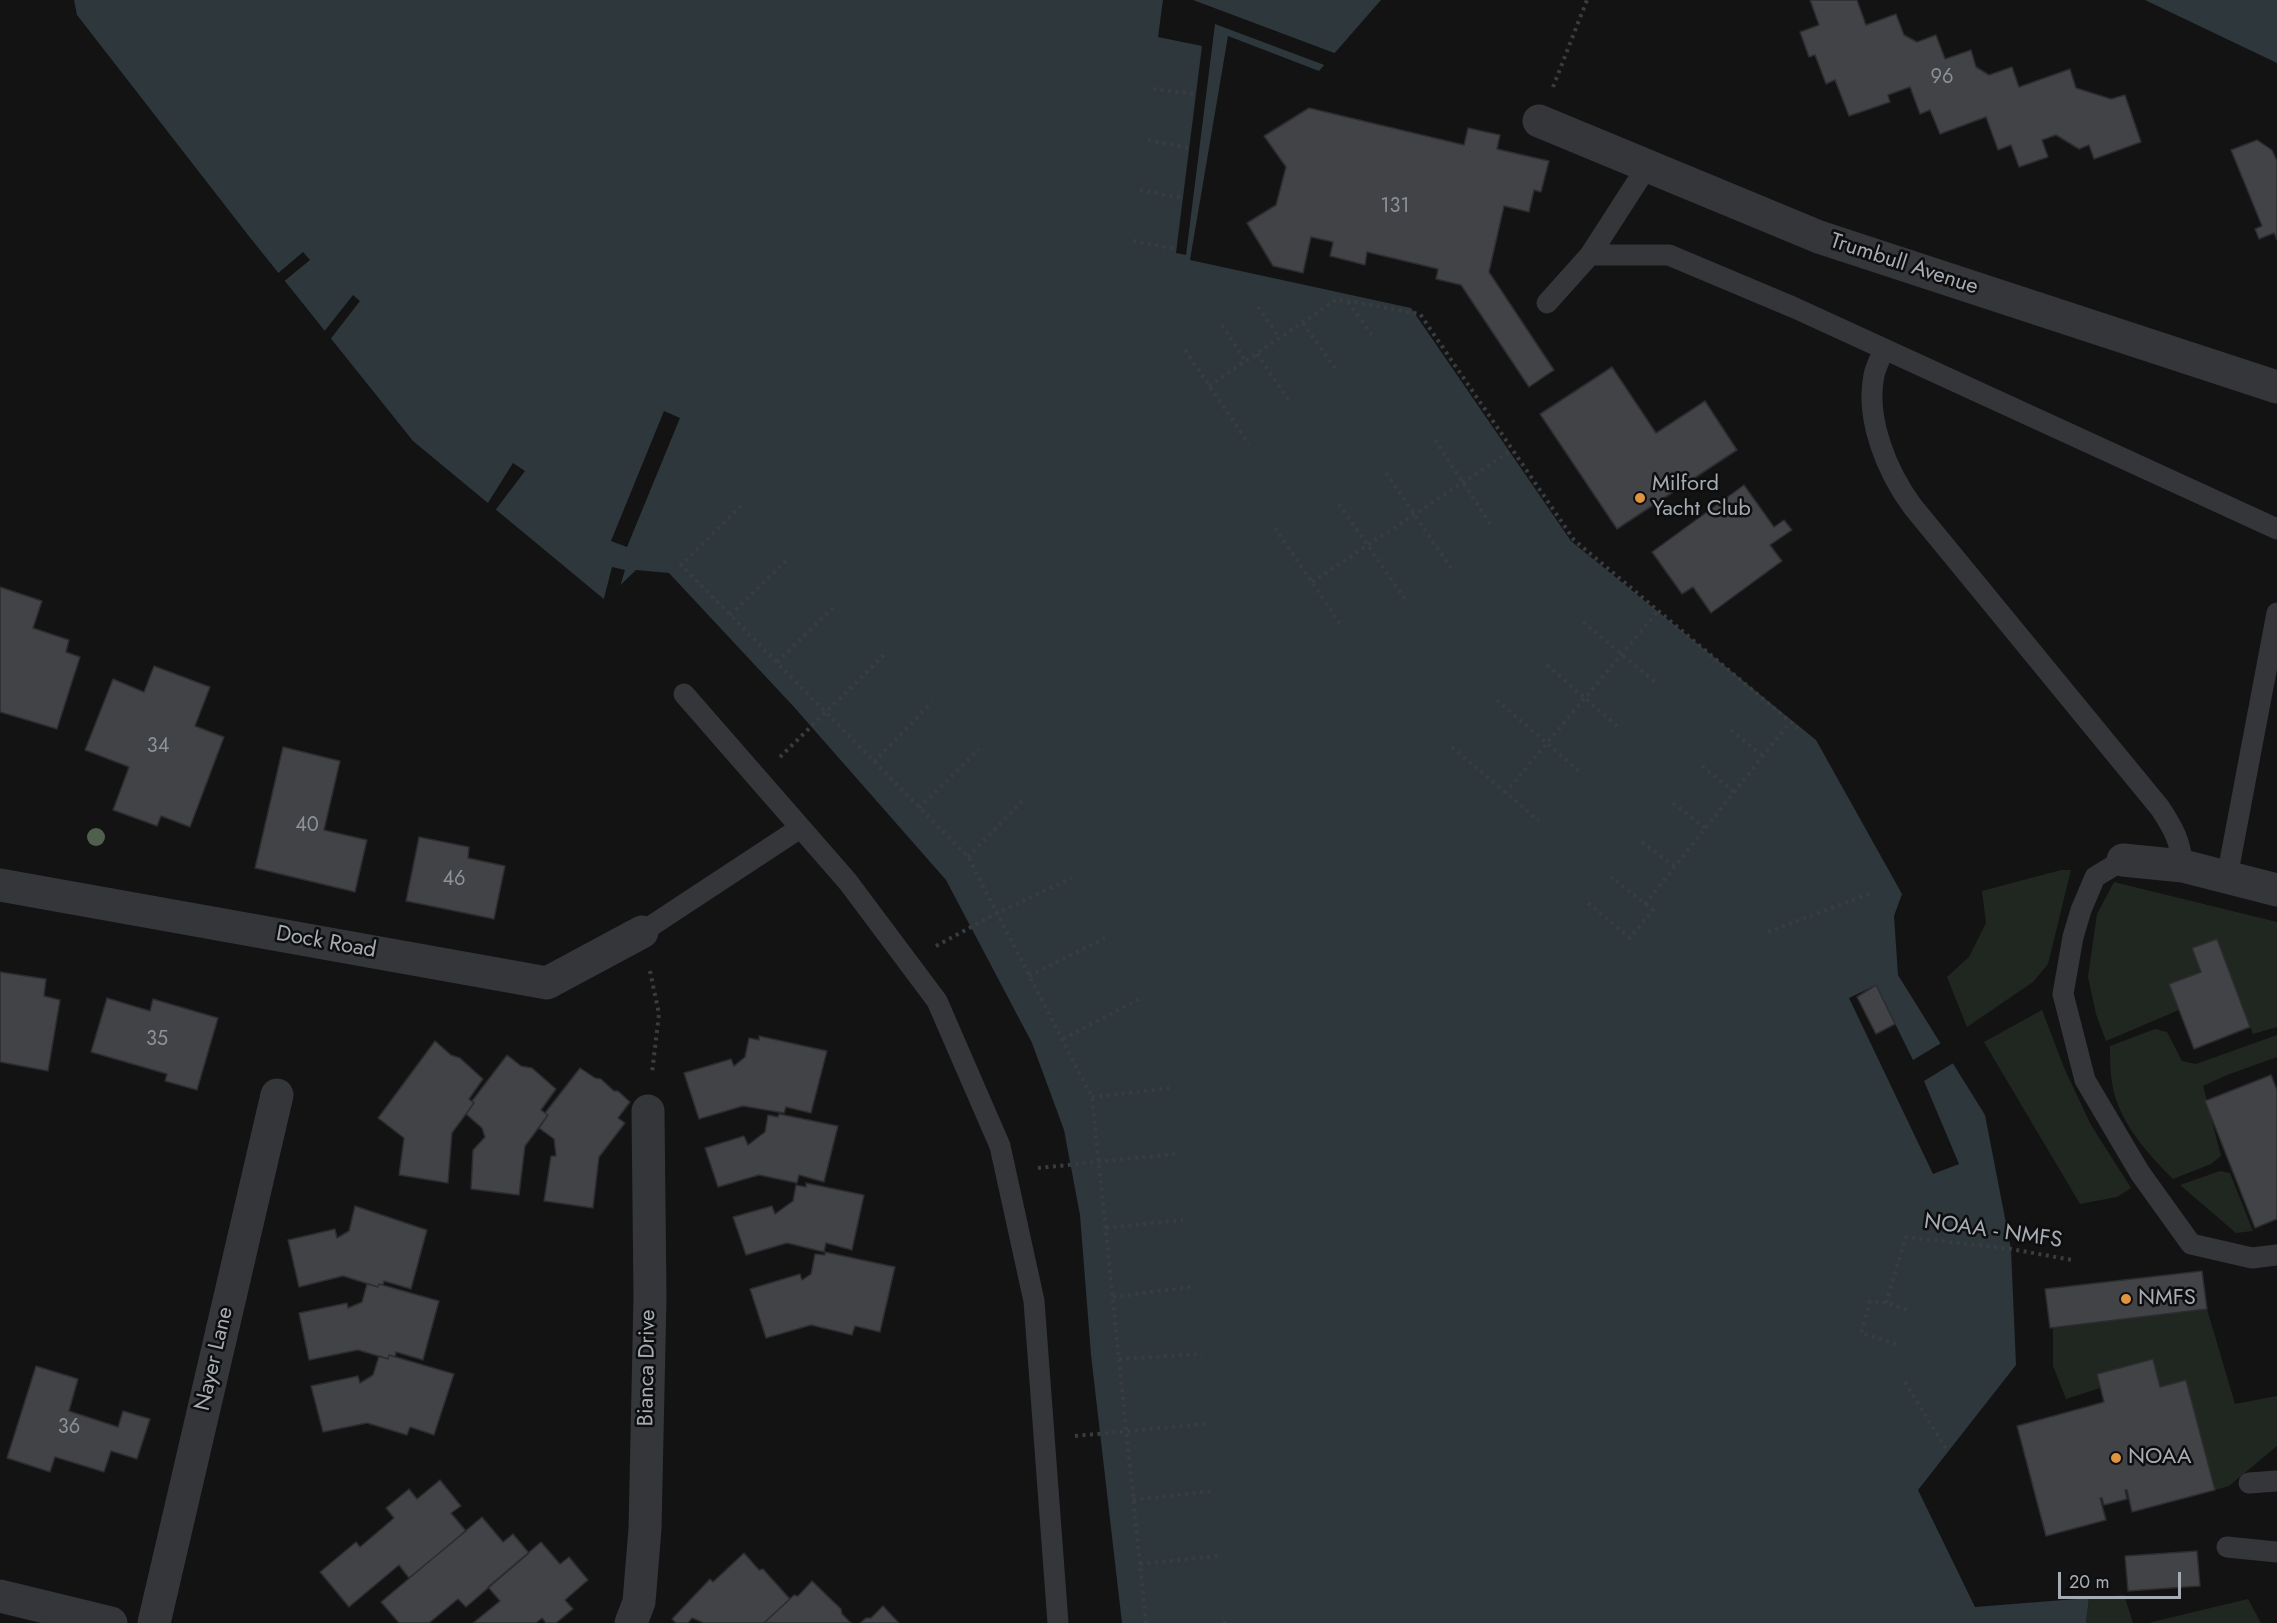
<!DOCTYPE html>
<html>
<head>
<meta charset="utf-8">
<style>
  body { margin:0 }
  #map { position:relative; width:2277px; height:1623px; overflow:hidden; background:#131314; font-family:Jost,sans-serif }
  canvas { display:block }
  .scale { position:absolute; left:2058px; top:1572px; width:123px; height:27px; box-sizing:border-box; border:3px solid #a6acb3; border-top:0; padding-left:8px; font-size:18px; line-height:21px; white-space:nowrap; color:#a6acb3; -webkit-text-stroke:4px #0e0e0f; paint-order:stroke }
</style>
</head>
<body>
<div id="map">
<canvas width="2277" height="1623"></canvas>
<div class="scale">20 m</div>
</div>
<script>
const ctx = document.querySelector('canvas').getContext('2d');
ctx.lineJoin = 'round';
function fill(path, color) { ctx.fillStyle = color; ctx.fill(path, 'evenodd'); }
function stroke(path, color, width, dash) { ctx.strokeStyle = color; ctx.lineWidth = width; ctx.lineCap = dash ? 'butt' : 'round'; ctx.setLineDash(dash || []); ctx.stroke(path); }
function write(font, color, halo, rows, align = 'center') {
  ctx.font = font + ' Jost,sans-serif'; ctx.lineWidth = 5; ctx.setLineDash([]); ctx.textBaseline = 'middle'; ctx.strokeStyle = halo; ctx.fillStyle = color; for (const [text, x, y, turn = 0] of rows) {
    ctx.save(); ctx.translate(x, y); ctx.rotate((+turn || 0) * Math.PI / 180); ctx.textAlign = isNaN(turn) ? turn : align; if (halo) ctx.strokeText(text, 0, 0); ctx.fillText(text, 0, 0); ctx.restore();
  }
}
const green = new Path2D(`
  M2061 870H2071L2048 964 2033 982 1967 1027 1947 977 1969 957 1986 923 1982 891Z
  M2114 882 2277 922V1027L2253 1034 2217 939 2193 948 2204 973 2169 984 2179 1010 2106 1041 2096 1014 2088 977 2097 914Z
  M2042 1010 2065 1070 2091 1125 2131 1188 2117 1197 2080 1204 1984 1042Z
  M2155 1029 2167 1032 2182 1061 2196 1064 2277 1035V1057L2227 1075 2203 1086 2221 1156 2211 1164 2173 1179C2147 1153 2118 1121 2112 1083 2110 1071 2110 1058 2110 1046Z
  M2220 1171 2230 1173 2253 1231 2236 1233 2180 1185Z
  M2207 1309 2235 1404 2277 1396V1446L2229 1486 2215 1490 2186 1380 2160 1387 2152 1359 2097 1374 2100 1388 2066 1399 2053 1366V1328Z
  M2124 1595 2133 1623H2086L2089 1598Z
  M2248 1599 2261 1623H2148Z`);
const water = new Path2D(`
  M74 0H1381L1319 71 1228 36 1190 260 1411 308 1571 541 1816 740 1902 894 1894 916 1898 975 1985 1115 2011 1249 2016 1365 1918 1490 1975 1607 2089 1598 2086 1623H1122L1091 1355 1080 1215 1064 1130 1032 1043 946 880 794 707 669 573 636 570 605 600 413 441 248 235 77 15Z
  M2145 0H2277V63Z`);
const pier = new Path2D(`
  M1163 0H1193L1337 54 1327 66 1215 24 1186 255 1176 253 1202 46 1158 37Z
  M303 252 310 260 282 283 276 275Z
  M353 295 360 301 329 341 323 333Z
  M664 411 680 418 627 547 611 541Z
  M513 463 525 471 494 512 486 506Z
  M612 567 625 570 619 590 604 603 603 602Z
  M1876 985 1913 1060 1943 1042 1955 1062 1924 1081 1959 1164 1933 1174 1849 998Z`);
const building = new Path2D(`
  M1810 0H1857L1866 25 1896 14 1904 35 1917 42 1936 35 1945 59 1971 50 1976 67 1989 75 2012 67 2019 87 2070 69 2076 88 2111 99 2125 95 2141 142 2094 159 2089 145 2079 149 2056 135 2042 140 2048 157 2019 167 2011 145 1998 150 1986 117 1940 134 1930 110 1920 114 1910 87 1888 95 1890 102 1849 116 1835 80 1826 84 1815 55 1809 57 1800 32 1819 25Z
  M1309 108 1464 145 1468 128 1500 135 1497 149 1549 161 1541 192 1534 190 1529 212 1504 206 1489 272 1554 370 1529 387 1461 285 1436 279 1438 269 1367 252 1365 265 1330 256 1333 242 1311 237 1303 273 1273 266 1247 223 1276 205 1286 167 1264 136Z
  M2257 140 2272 150 2277 161V240L2274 233 2259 239 2255 229 2262 226 2231 150Z
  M1612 367 1656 433 1705 401 1737 450 1617 529 1540 414Z
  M1744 485 1774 527 1784 520 1792 530 1770 545 1782 561 1711 613 1693 587 1682 594 1652 552Z
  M0 587 42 601 33 628 69 640 66 652 80 657 57 729 0 712Z
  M154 666 210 687 195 726 224 737 190 827 161 816 157 826 113 810 129 767 85 750 113 679 144 692Z
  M283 747 340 761 324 830 367 840 355 892 255 868Z
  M419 837 469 847 468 858 505 866 494 919 406 901Z
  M2217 939 2250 1027 2194 1049 2169 984 2201 972 2192 948Z
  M0 972 46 979 44 996 60 1000 48 1071 0 1062Z
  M1876 985 1895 1024 1876 1034 1857 997Z
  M107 998 150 1011 153 999 218 1018 197 1090 165 1081 167 1074 91 1052Z
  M759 1036 827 1051 811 1113 786 1107 784 1113 743 1106 699 1119 684 1073 731 1059 734 1066 745 1057 749 1038 759 1040Z
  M435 1041 451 1055 460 1058 483 1079 469 1099 474 1103 452 1133 448 1183 399 1175 404 1138 378 1118Z
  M507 1055 521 1066 532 1068 556 1089 541 1110 548 1115 525 1146 519 1195 471 1189 473 1150 485 1137 482 1128 466 1114 474 1103 472 1101Z
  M580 1068 595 1078 601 1079 614 1091H618L630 1102 618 1118 625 1123 599 1157 593 1208 544 1201 551 1156H556L554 1139 539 1128 548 1115 545 1113Z
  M2271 1075 2277 1090V1219L2255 1228 2205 1101Z
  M779 1114 838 1126 824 1182 799 1175 797 1183 759 1175 718 1187 705 1148 744 1136 748 1145 765 1132 768 1115 778 1117Z
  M806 1183 864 1195 852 1250 826 1243 824 1252 787 1243 746 1255 733 1217 772 1206 775 1214 793 1201 796 1185 806 1187Z
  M355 1206 427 1230 411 1289 384 1281 383 1285 379 1284 378 1287 343 1276 299 1287 288 1240 335 1229 337 1238 349 1231Z
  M825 1252 895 1267 880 1332 855 1326 852 1335 811 1325 766 1338 750 1289 800 1274 802 1280 811 1274 815 1254 825 1255Z
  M2202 1271 2207 1309 2050 1328 2045 1289Z
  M367 1284 378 1287 379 1284 439 1301 423 1360 396 1352 395 1357 389 1355 388 1359 358 1350 309 1360 299 1313 347 1303 348 1308 362 1302Z
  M389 1355 454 1374 434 1435 410 1427 407 1435 367 1423 323 1432 311 1386 358 1376 360 1383 373 1375 379 1356 388 1359Z
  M2153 1359 2160 1387 2186 1380 2215 1490 2132 1512 2127 1490H2125L2127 1499 2104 1505 2102 1498H2100L2106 1520 2046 1536 2017 1426 2104 1402 2097 1374Z
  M36 1366 78 1379 69 1411 118 1427 123 1411 150 1419 137 1459 111 1451 104 1472 55 1457 50 1472 7 1458Z
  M440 1480 461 1506 451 1513 466 1531 409 1578 399 1565 349 1607 320 1572 356 1542 360 1547 394 1518 386 1508 409 1489 417 1499Z
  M482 1517 503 1542 513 1534 529 1553 466 1607 458 1599 429 1623H399L381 1602Z
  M541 1542 560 1564 569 1557 588 1580 565 1600 573 1609 556 1623H546L542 1618 536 1623H473L500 1601 488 1587Z
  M2197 1551 2200 1586 2128 1591 2125 1556Z
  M744 1553 759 1570 763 1569 790 1599 764 1623H704L692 1618 688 1623H676L672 1619 710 1579 713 1582Z
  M812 1581 841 1609 842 1614 851 1623H764L794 1595 798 1596Z
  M883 1606 899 1623H860L866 1618H871Z`);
const path = new Path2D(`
  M1553 87 1587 0
  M1153 89 1196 94
  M1148 140 1189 148
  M1140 190 1183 198
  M1133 241 1176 249
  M1348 302 1374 338
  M1258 307 1280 338
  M1303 323 1337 371
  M1222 325 1246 362
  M1185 350 1249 444
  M1257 354 1290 402
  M1209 386 1337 299 1420 314 1574 540 1801 731
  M1435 440 1493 528
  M1386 473 1451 568
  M1339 504 1405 599
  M741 506 681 565 968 857 1092 1097 1146 1623
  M1275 528 1341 625
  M1312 582 1512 450
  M730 615 789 558
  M1583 622 1655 682
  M777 662 834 607
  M1547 665 1618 727
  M1497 700 1580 772
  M1731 730 1763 756
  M1452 747 1539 821
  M780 757 886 653
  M874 762 932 702
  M1702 766 1734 792
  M1505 793 1658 611
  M1673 803 1705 828
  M919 808 979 749
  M1642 842 1675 867
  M968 857 1024 799
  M1588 903 1630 938 1653 910 1611 877
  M1645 904 1790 722
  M1768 932 1871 893
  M936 946 997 913 1072 878
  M650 971 659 1014 652 1073
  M1029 976 1105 938
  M1063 1039 1139 999
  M1092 1097 1172 1088
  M1038 1168 1175 1154
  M1106 1228 1183 1220
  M1113 1297 1191 1287
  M1886 1303 1906 1237 2011 1249 2072 1260
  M1896 1344 1861 1333 1870 1301 1886 1303 1907 1310
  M1119 1359 1202 1354
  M1905 1382 1948 1452
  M1075 1436 1206 1424
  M1133 1500 1213 1491
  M1140 1564 1218 1556
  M1223 1623H1226`);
const service = new Path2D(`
  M1590 255 1648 165
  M1547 303 1590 255H1669L1795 308 2277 529
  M1884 349C1881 357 1876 366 1874 375 1865 419 1887 472 1913 507L2160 808C2174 829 2180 841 2183 866
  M684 694 848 882 937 1001 1000 1146 1034 1301 1058 1623
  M2123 860 2095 877 2081 910 2073 937 2063 994 2085 1080 2140 1173 2191 1244 2252 1258 2277 1255
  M2227 877 2277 613
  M642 932 800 828
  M2249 1483 2277 1481
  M2227 1547 2277 1552`);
const minor = new Path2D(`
  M1539 121 1819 237 2277 387
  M2123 860 2183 866 2277 890
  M0 885 547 983 642 932
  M0 1596 111 1623
  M154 1623 277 1095
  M631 1623 639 1602 645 1529 650 1297 648 1111`);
const trees = [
  [96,837]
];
const markers = [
  [1640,498,6,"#df9440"],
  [2126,1299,6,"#df9440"],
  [2116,1458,6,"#df9440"]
];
const numberNames = [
  ["96",1942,78],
  ["131",1395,207],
  ["34",158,747],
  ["40",307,826],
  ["46",454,880],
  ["35",157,1040],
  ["36",69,1428]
];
const streetNames = [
  ["Trumbull Avenue",1904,265,18],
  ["Dock Road",326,943,10],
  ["NOAA - NMFS",1993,1232,8],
  ["Nayer Lane",215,1359,-77],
  ["Bianca Drive",648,1368,-89]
];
const poiNames = [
  ["Milford",1652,485],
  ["Yacht Club",1652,510],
  ["NMFS",2138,1299],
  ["NOAA",2128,1458]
];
fill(green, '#202720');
fill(water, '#2d373c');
fill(pier, '#131314');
fill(building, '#424347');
stroke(building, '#2d2d30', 1.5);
stroke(path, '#3a3d40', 4, [3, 4.5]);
stroke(service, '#343639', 21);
stroke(minor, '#343639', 33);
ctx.fillStyle = '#505f4e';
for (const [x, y] of trees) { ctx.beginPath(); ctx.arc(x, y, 9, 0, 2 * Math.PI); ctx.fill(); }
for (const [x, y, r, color] of markers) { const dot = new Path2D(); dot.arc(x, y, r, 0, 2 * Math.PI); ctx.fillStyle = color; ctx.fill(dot); stroke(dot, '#0e0e0f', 2); }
write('20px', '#8d9298', null, numberNames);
write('22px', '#a6acb3', '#0e0e0f', streetNames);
write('22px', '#a6acb3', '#0e0e0f', poiNames, 'left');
</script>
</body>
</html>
